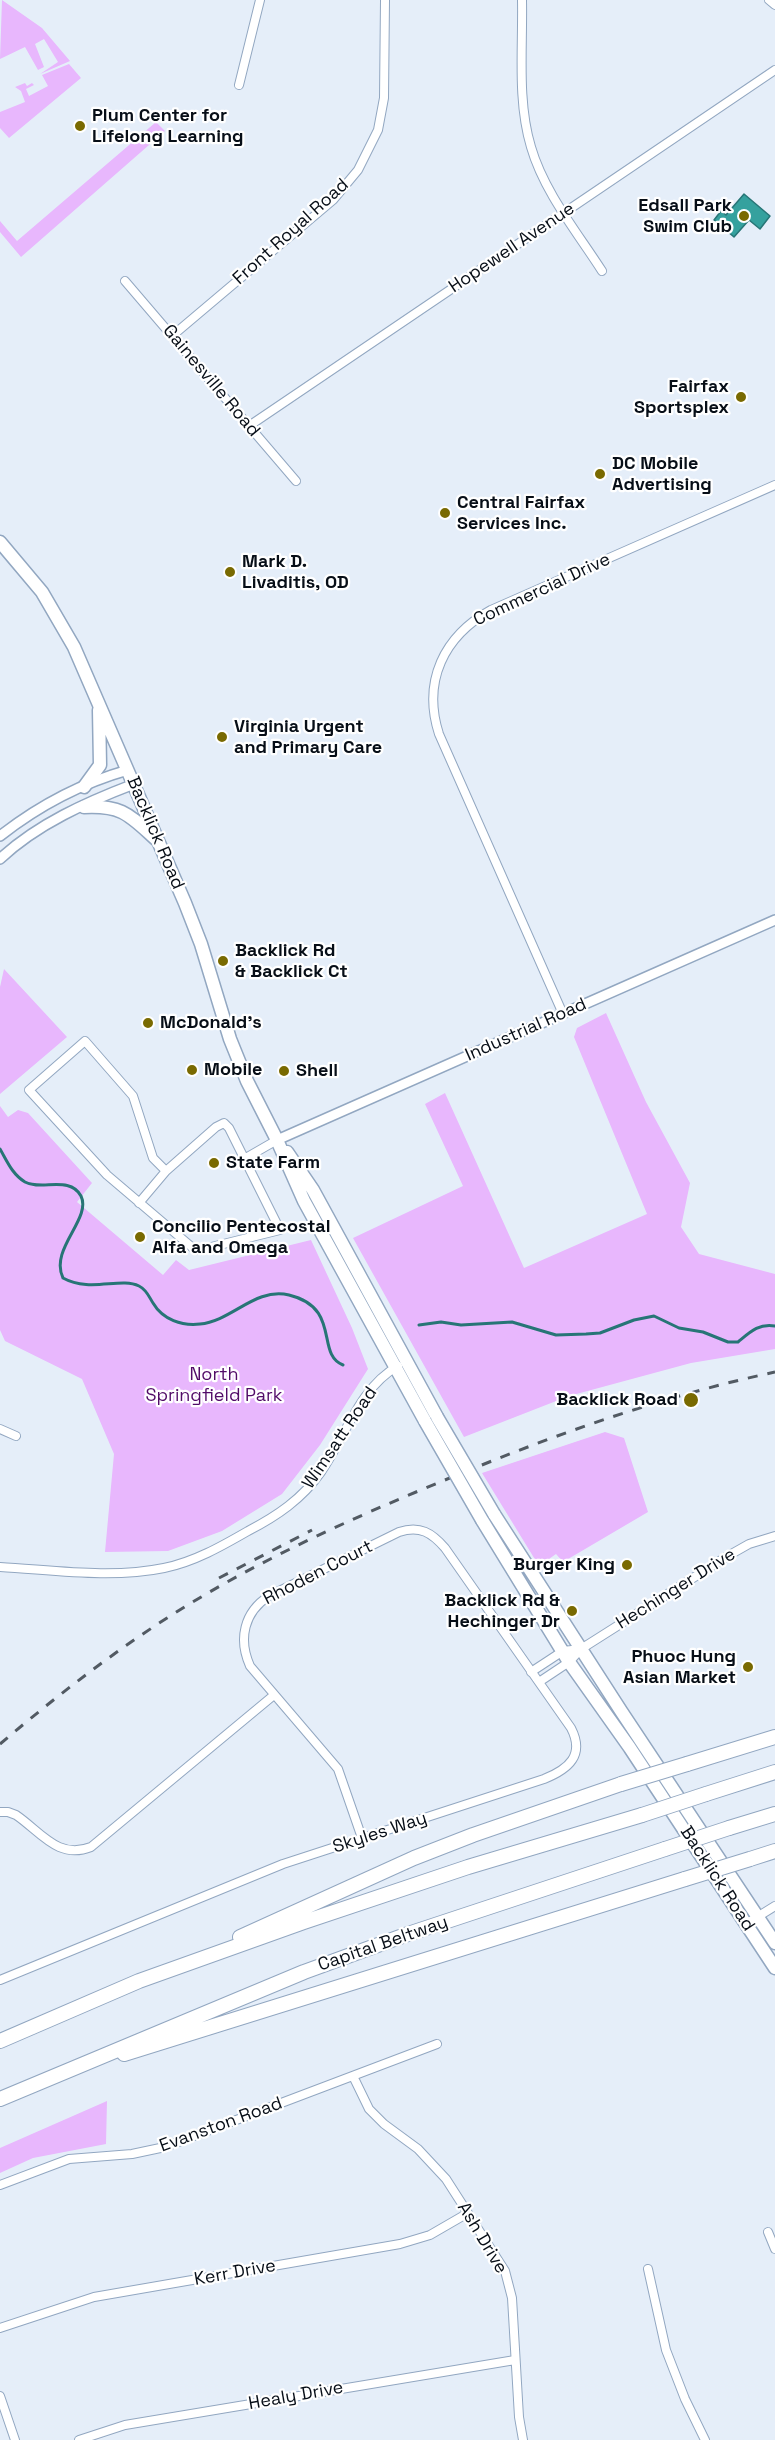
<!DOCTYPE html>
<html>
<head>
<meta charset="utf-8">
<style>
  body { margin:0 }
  canvas { display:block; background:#e5eef9 }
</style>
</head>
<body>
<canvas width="775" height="2440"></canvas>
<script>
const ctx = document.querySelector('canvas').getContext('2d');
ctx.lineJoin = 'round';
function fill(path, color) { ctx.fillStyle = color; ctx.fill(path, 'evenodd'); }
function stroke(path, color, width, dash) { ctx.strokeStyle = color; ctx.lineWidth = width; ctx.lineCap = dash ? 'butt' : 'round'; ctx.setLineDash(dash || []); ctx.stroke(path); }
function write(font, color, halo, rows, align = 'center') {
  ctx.font = font + ' "Space Grotesk",sans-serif'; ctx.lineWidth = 4.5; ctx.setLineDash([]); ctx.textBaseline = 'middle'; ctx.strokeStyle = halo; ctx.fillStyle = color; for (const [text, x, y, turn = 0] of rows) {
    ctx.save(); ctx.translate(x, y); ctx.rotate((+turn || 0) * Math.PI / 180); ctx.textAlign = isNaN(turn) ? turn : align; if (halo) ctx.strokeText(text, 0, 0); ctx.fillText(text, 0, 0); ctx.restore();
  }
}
const green = new Path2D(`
  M2 0 42 28 70 61 40 74 58 62 44 39 35 44 44 67 38 70 25 47 0 59Z
  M69 64 81 78 9 138 0 128V112L25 102 21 91 15 87 25 83 27 86 32 83 34 85 26 89 29 96 48 86 42 75Z
  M156 122 165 131 21 257 0 232V221L17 241Z
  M4 969 67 1037 0 1094V987Z
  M606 1013 646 1102 690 1183 681 1227 699 1254 775 1274V1349L691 1363 569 1396 464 1437 353 1238 463 1186 425 1104 445 1093 524 1268 647 1214 574 1037 577 1028Z
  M0 1106 8 1117 18 1110 28 1113 92 1183 77 1202 163 1275 176 1260 189 1270 311 1240 352 1328 368 1369 320 1445 282 1494 222 1531 168 1551 105 1552 114 1454 82 1379 5 1341 0 1330Z
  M605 1432 624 1438 648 1512 563 1562 556 1554 539 1566 482 1473Z
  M107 2101 106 2144 33 2158 0 2173V2148Z`);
const water = new Path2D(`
  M744 194 770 216 760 229 749 220 734 237 714 220 721 211 726 215Z`);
const stream = new Path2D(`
  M0 1149C7 1161 12 1174 25 1182 41 1191 70 1175 81 1196 92 1219 49 1249 63 1278 90 1293 120 1277 139 1286 147 1290 149 1297 153 1303 163 1320 182 1326 200 1324 232 1321 255 1287 289 1295 342 1308 315 1354 343 1365
  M419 1325 441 1322 461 1325 512 1322 556 1335 586 1334 600 1333 634 1320 654 1316 679 1328 703 1332 728 1342H738C750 1332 759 1323 775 1326`);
const minor = new Path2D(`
  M522 0C523 48 517 101 531 147 544 192 577 232 602 271
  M769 0 775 5
  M239 85 260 0
  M125 281 296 481
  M172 336 333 200 358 170 378 130 384 98 385 0
  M249 426 775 70
  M563 1014 439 734C422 681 444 636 491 610L775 485
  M244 1159 277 1140
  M139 1203 166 1171 216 1127 224 1123 229 1128 280 1230 199 1250 194 1249 107 1175 29 1090 85 1041 133 1096 153 1158 166 1171
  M0 1429 16 1436
  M0 1567C53 1570 111 1579 164 1568 194 1562 222 1546 248 1531 277 1516 302 1499 321 1472 346 1436 359 1388 398 1366
  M531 1672 563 1651 581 1649
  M539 1682 569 1662 581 1649 726 1557 749 1544 775 1536
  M0 1812H8L16 1815C41 1832 58 1860 91 1847L274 1695
  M746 1924 775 1906
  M0 1980 283 1864 544 1779C569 1769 585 1755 571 1728L445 1548C432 1533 420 1525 399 1532L269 1596C244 1612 238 1639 250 1666L338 1769 362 1838
  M353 2076 369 2109 384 2124 418 2149 446 2179 505 2271 512 2298 519 2417 523 2440
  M0 2185 69 2159 132 2154 165 2147 437 2044
  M768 2232 775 2249
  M648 2269 666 2350 685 2399 705 2440
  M0 2328 94 2297 400 2244 430 2235 468 2213
  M0 2396 15 2440
  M79 2440 125 2425 515 2360`);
const tertiary = new Path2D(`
  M0 836C37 807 82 783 128 770
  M0 859C37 824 87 802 134 784
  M277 1140 775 920`);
const primary = new Path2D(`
  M0 542 42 592 74 647 185 903 201 944 230 1039 247 1081 277 1140 304 1201 425 1421
  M84 787 100 765 99 710
  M84 807C124 805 130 816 158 841
  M287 1152 313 1190 437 1417
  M494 1514 621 1711 775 1943
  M482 1520 569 1662 630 1748 775 1968`);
const motorway = new Path2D(`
  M687 1764 775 1737
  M706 1794 775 1772
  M729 1828 775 1814
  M750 1859 775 1851
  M240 1937 414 1858 473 1835 621 1784
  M0 2041 139 1981 304 1922 468 1867 642 1815
  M124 2054 685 1879
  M0 2099 304 1972 408 1934 665 1849`);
const rail = new Path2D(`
  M219 1578 312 1530
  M0 1744C53 1699 108 1656 167 1618 262 1557 368 1511 472 1469 570 1429 672 1394 775 1372`);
const primaryBridge = new Path2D(`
  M437 1417 494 1514
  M425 1421 482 1520`);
const motorwayBridge = new Path2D(`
  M621 1784 687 1764
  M642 1815 706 1794
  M665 1849 729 1828
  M685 1879 750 1859`);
const markers = [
  [80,126,6,"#796a01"],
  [744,216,6,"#796a01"],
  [741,397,6,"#796a01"],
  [600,474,6,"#796a01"],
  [445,513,6,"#796a01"],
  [230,572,6,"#796a01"],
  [222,737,6,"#796a01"],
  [223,961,6,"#796a01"],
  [148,1023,6,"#796a01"],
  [192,1070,6,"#796a01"],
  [284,1071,6,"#796a01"],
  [214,1163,6,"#796a01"],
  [140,1237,6,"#796a01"],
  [691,1400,8,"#796a01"],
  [627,1565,6,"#796a01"],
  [572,1611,6,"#796a01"],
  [748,1667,6,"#796a01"]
];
const poiNames = [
  ["Plum Center for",92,116],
  ["Lifelong Learning",92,137],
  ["Edsall Park",732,206,"right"],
  ["Swim Club",732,227,"right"],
  ["Fairfax",729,387,"right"],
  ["Sportsplex",729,408,"right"],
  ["DC Mobile",612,464],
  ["Advertising",612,485],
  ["Central Fairfax",457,503],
  ["Services Inc.",457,524],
  ["Mark D.",242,562],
  ["Livaditis, OD",242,583],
  ["Virginia Urgent",234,727],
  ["and Primary Care",234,748],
  ["Backlick Rd",235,951],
  ["& Backlick Ct",235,972],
  ["McDonald's",160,1023],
  ["Mobile",204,1070],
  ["Shell",296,1071],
  ["State Farm",226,1163],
  ["Concilio Pentecostal",152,1227],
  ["Alfa and Omega",152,1248],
  ["Backlick Road",678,1400,"right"],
  ["Burger King",615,1565,"right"],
  ["Backlick Rd &",560,1601,"right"],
  ["Hechinger Dr",560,1622,"right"],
  ["Phuoc Hung",736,1657,"right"],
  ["Asian Market",736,1678,"right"]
];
const streetNames = [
  ["Front Royal Road",291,232,-42],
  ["Hopewell Avenue",512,248,-34],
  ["Gainesville Road",211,381,50],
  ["Commercial Drive",542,590,-25],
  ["Backlick Road",155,833,67],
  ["Industrial Road",526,1030,-24],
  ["Wimsatt Road",340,1438,-56],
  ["Rhoden Court",318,1573,-27],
  ["Hechinger Drive",676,1589,-32],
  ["Skyles Way",380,1833,-18],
  ["Backlick Road",717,1879,57],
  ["Capital Beltway",383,1944,-19],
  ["Evanston Road",221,2125,-20],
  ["Ash Drive",482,2238,59],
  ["Kerr Drive",235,2273,-10],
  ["Healy Drive",296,2396,-10]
];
const parkNames = [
  ["North",214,1375],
  ["Springfield Park",214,1396]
];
fill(green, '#e8b7fd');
fill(water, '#35a19e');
stroke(water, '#277576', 1.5);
stroke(stream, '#277576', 3);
stroke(minor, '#92a7c1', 10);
stroke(tertiary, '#92a7c1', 12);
stroke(primary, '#92a7c1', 15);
stroke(motorway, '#92a7c1', 16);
stroke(minor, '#fff', 8);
stroke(tertiary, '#fff', 9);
stroke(primary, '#fff', 12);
stroke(motorway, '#fff', 14);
stroke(rail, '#525a63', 3, [10, 10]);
stroke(primaryBridge, '#92a7c1', 15, []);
stroke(motorwayBridge, '#92a7c1', 16, []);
stroke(primaryBridge, '#fff', 12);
stroke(motorwayBridge, '#fff', 14);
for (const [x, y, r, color] of markers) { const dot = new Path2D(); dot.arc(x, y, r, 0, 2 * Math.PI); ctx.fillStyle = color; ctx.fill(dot); stroke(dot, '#fff', 2); }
write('bold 18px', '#070e17', '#fff', poiNames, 'left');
write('18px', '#070e17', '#fff', streetNames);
write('18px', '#520c68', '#fff', parkNames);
</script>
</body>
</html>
